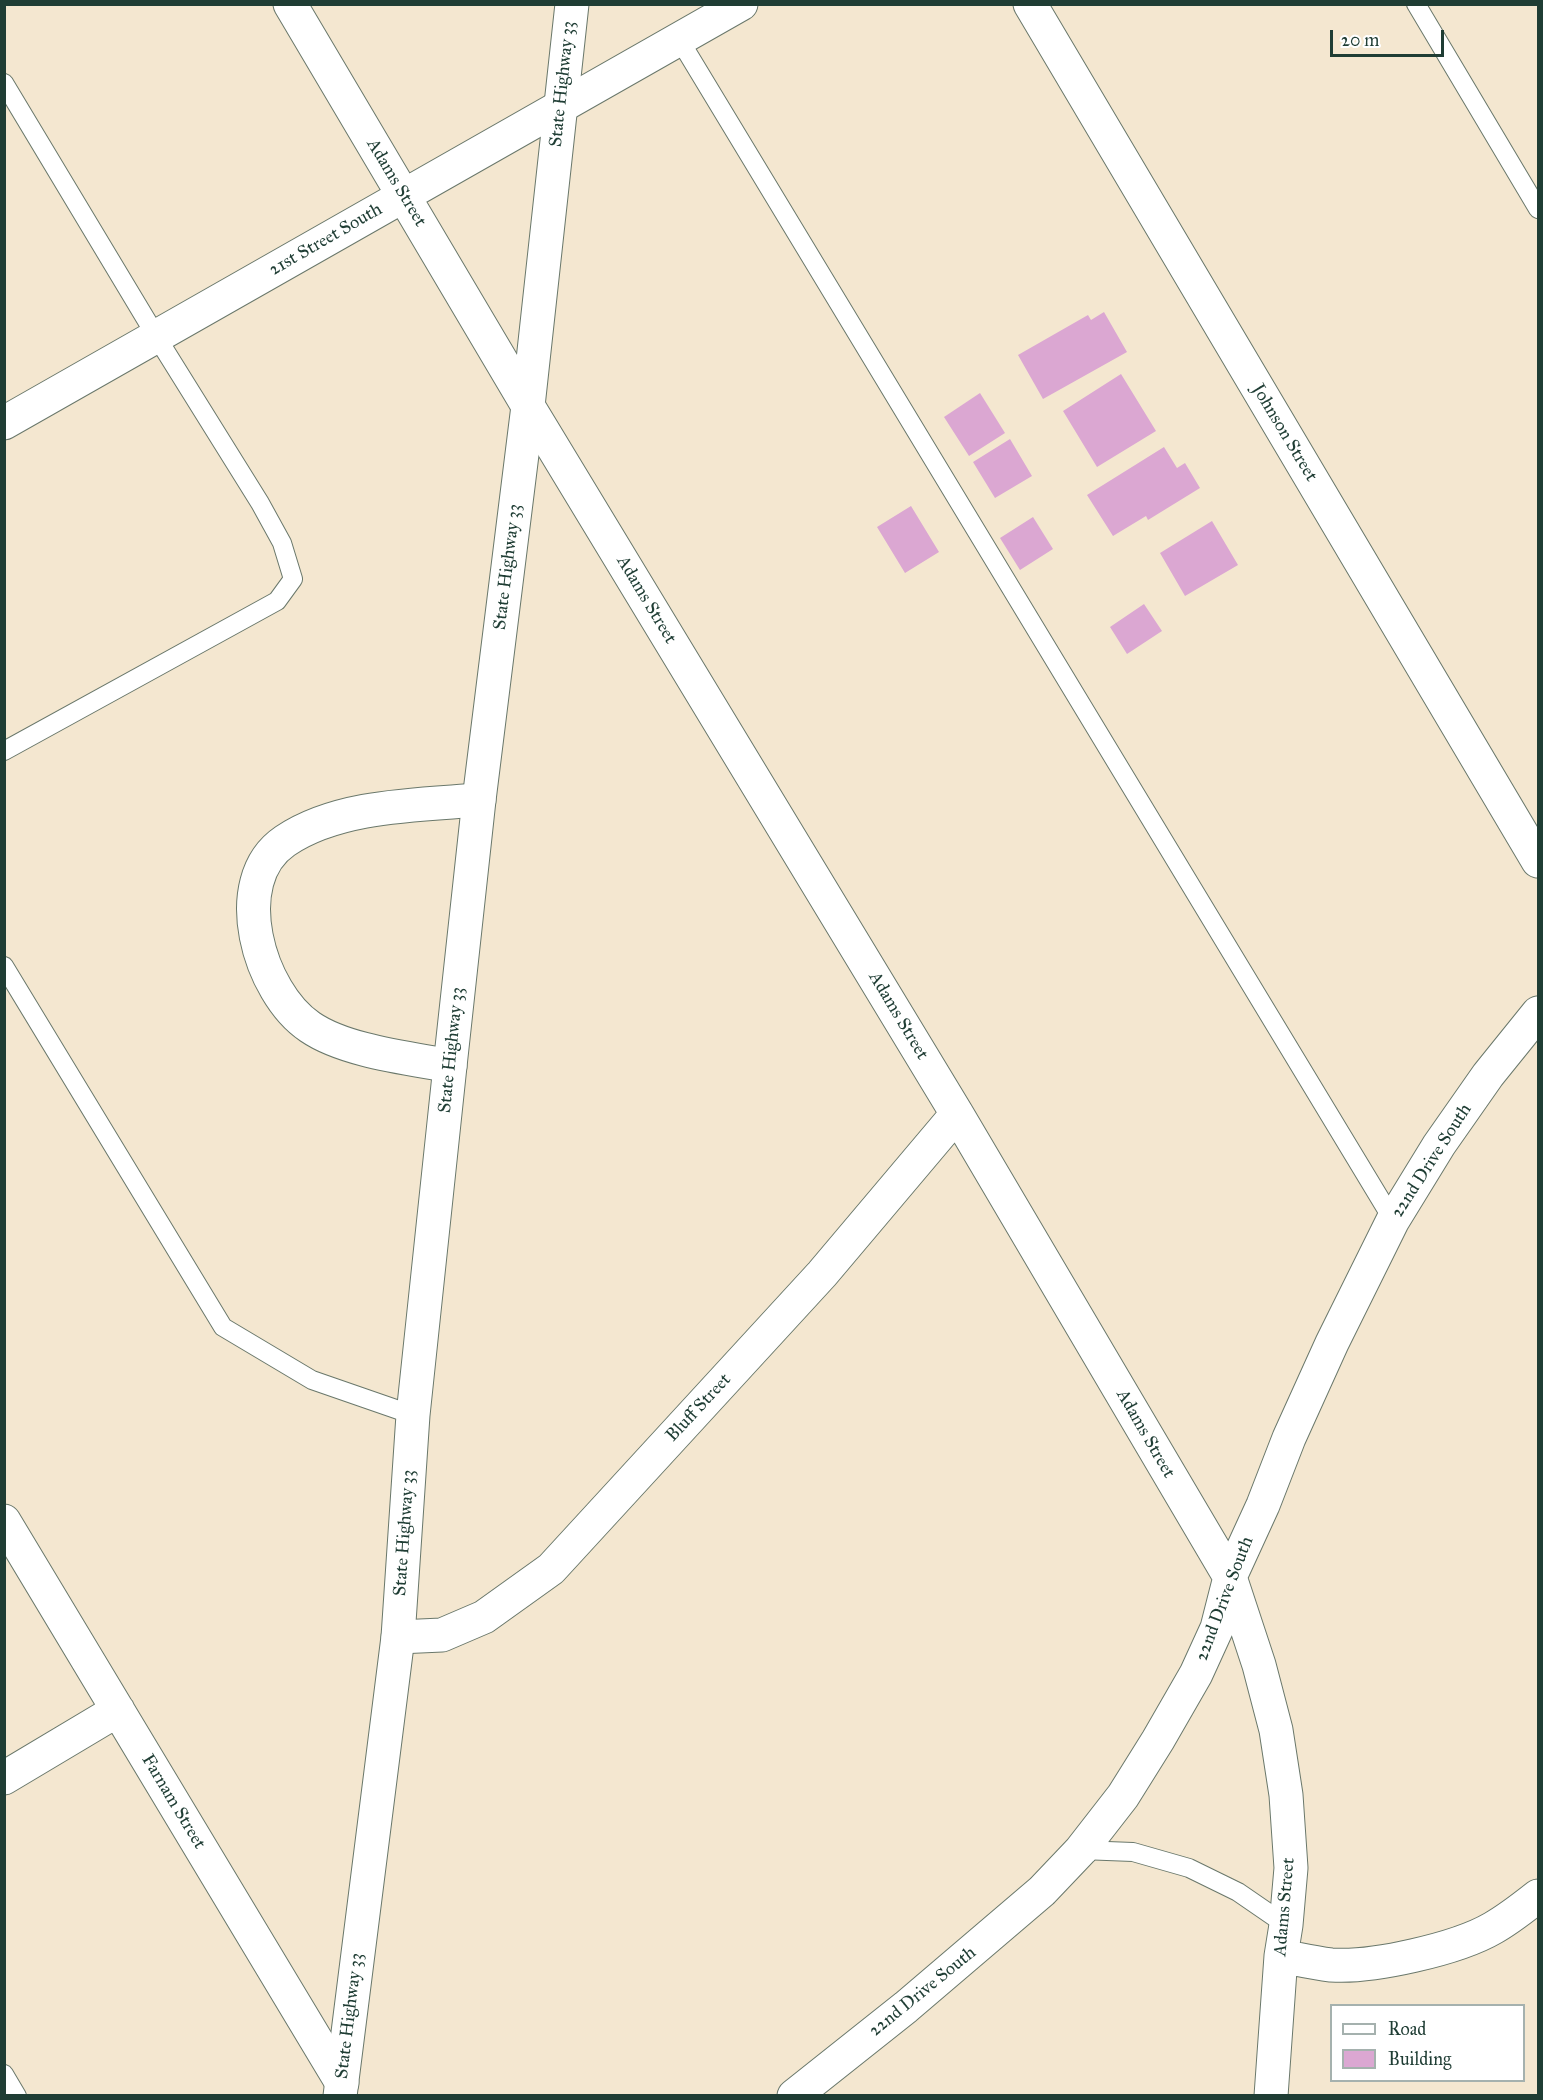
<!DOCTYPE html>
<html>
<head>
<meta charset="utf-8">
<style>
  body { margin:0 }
  #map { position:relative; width:1543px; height:2100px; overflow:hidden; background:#f4e7d0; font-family:"IM FELL Great Primer",serif }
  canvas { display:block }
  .frame { position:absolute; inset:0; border:6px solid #1f3d34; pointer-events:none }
  .legend { position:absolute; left:1330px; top:2004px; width:195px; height:78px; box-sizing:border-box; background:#fff; border:2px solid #a5b1ae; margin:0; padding:8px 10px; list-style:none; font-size:18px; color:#1f3d34 }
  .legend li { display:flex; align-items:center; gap:12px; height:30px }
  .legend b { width:30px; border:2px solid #a5b1ae }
  .scale { position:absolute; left:1330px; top:30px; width:114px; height:27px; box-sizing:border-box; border:3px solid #1f3d34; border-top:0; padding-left:8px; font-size:18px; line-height:21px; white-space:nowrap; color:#1f3d34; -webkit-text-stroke:4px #fff; paint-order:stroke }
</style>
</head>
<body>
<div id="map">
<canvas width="1543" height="2100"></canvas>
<div class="frame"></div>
<ul class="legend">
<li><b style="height:8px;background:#fff"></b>Road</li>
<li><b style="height:16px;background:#dba7d2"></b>Building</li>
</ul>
<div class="scale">20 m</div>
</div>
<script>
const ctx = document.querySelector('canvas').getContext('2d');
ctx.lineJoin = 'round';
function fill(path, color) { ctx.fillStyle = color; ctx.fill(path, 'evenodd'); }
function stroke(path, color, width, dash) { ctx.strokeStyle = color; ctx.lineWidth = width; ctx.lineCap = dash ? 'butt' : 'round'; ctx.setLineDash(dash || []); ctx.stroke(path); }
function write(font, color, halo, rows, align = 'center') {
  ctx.font = font + ' "IM FELL Great Primer",serif'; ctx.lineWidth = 4.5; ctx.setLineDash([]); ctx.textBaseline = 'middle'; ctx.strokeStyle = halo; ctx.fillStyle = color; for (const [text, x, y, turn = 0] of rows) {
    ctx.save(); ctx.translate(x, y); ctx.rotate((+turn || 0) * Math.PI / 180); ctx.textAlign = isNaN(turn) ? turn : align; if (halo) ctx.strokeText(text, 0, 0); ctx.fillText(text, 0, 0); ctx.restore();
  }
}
const building = new Path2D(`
  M1104 312 1127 352 1043 399 1018 355 1088 315 1091 320Z
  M1121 374 1156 431 1097 467 1063 411Z
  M980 393 1005 433 969 456 944 417Z
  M1010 439 1032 476 995 498 973 462Z
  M1164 447 1177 468 1185 463 1200 488 1148 520 1146 516 1113 536 1087 495Z
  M911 506 939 552 905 573 877 527Z
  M1033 517 1053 549 1020 570 1000 538Z
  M1212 521 1238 565 1185 596 1160 553Z
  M1144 604 1162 631 1127 654 1110 627Z`);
const lane = new Path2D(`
  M1416 4 1538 209
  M679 39 1393 1220
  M4 83 156 336 260 503 282 543 293 579 277 601 4 751
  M4 966 223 1327 312 1380 413 1415
  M1081 1850 1133 1852 1189 1868 1238 1892 1286 1925
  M4 2074 17 2096`);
const street = new Path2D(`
  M290 4 528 406 957 1114 1230 1577 1259 1665 1276 1730 1286 1795 1291 1868 1286 1925 1281 1956 1271 2096
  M1030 4 1538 861
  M4 423 741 4
  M450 1066C408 1058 345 1051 310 1027 259 993 226 881 285 841 338 805 417 805 479 800
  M4 1521 342 2083
  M398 1637 442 1635 484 1617 551 1569 822 1274 957 1114
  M4 1778 118 1710
  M1281 1956C1297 1959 1314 1963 1331 1965 1372 1968 1457 1949 1493 1928 1509 1919 1524 1907 1538 1896
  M794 2096 906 2007 1042 1891 1081 1850 1123 1796 1158 1740 1196 1674 1217 1628 1230 1577 1263 1505 1289 1438 1332 1343 1393 1220 1439 1145 1488 1075 1538 1013`);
const primary = new Path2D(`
  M340 2096 398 1637 413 1415 450 1066 479 800 528 406 572 4`);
const streetNames = [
  ["State Highway 33",563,84,-84],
  ["Adams Street",396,183,59],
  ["21st Street South",326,240,-30],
  ["Johnson Street",1284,433,59],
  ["State Highway 33",508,567,-83],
  ["Adams Street",646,600,59],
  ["Adams Street",898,1016,59],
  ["State Highway 33",452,1050,-84],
  ["22nd Drive South",1432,1161,-57],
  ["Bluff Street",699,1408,-47],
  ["Adams Street",1145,1434,60],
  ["State Highway 33",405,1533,-86],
  ["22nd Drive South",1225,1599,-69],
  ["Farnam Street",173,1802,59],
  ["Adams Street",1285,1907,-85],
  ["22nd Drive South",923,1992,-39],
  ["State Highway 33",350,2016,-83]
];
fill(building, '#dba7d2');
stroke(lane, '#6a786b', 20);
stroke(street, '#6a786b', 35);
stroke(primary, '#6a786b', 35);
stroke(lane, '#fff', 18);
stroke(street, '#fff', 33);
stroke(primary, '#fff', 33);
write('18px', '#1f3d34', '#fff', streetNames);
</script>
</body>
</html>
